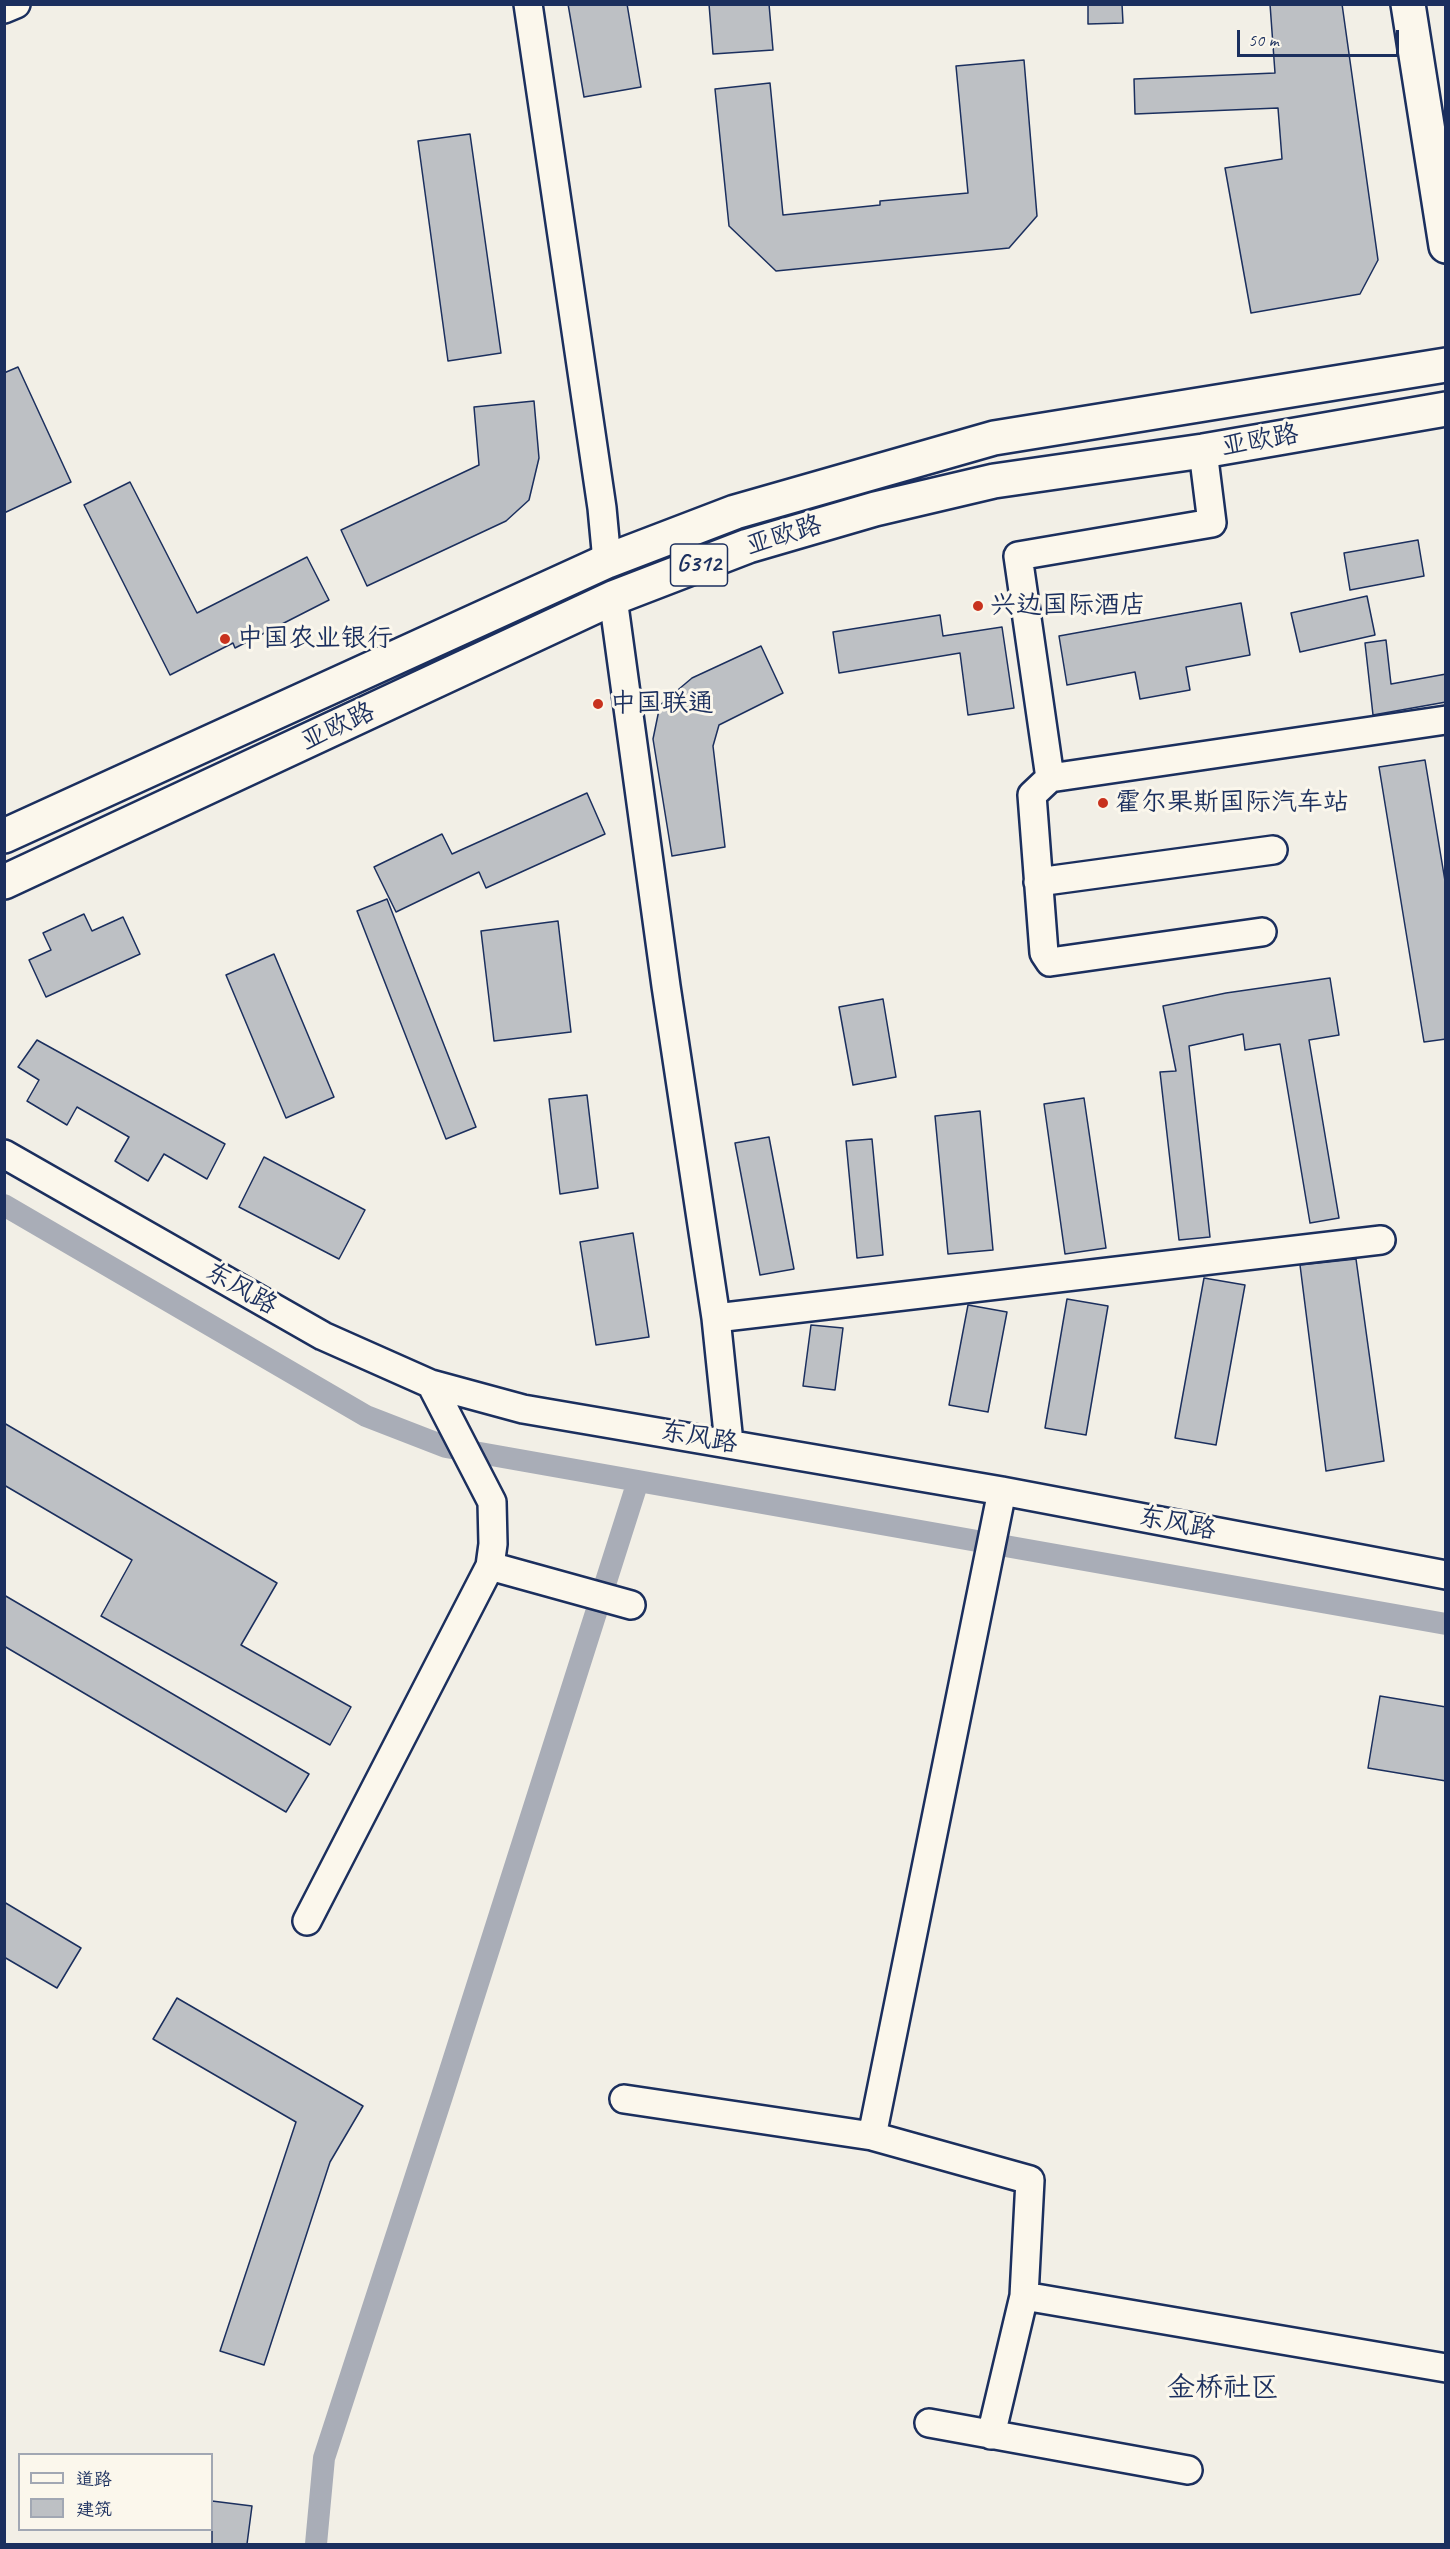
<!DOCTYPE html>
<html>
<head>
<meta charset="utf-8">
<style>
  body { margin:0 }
  #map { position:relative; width:1450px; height:2549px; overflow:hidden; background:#f2efe6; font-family:Caveat,"LXGW WenKai TC",sans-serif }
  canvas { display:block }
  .frame { position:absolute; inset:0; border:6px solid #1b2f5e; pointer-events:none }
  .legend { position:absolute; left:18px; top:2453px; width:195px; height:78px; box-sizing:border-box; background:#fbf7ec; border:2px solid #a1a7b3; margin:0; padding:8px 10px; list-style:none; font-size:18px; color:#1b2f5e }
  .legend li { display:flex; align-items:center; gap:12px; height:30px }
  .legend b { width:30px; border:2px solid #a1a7b3 }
  .scale { position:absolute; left:1237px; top:30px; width:162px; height:27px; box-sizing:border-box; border:3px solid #1b2f5e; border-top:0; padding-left:8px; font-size:18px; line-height:21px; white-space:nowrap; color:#1b2f5e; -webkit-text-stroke:4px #fbf7ec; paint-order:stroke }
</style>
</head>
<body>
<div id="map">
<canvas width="1450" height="2549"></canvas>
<div class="frame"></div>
<ul class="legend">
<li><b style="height:8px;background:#fbf7ec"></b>道路</li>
<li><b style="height:16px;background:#bdc0c4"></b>建筑</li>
</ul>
<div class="scale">50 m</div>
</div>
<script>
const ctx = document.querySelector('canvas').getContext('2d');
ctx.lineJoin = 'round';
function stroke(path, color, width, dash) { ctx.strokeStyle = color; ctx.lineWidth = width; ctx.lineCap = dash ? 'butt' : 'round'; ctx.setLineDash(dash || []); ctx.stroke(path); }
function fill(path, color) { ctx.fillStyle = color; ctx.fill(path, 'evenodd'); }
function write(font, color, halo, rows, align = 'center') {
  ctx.font = font + ' Caveat,"LXGW WenKai TC",sans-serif'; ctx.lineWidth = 6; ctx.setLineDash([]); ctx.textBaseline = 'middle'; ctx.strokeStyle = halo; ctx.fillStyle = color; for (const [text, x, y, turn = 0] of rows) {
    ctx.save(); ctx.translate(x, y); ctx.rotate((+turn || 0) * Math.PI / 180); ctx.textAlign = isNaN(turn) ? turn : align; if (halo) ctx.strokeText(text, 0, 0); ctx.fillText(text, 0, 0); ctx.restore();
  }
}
const canal = new Path2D(`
  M4 1205 366 1416 446 1447 1446 1624
  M316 2544 324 2458 442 2096 638 1481`);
const building = new Path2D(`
  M568 4H627L641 87 584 97Z
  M709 4H769L773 50 713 54Z
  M1088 4H1122L1123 23 1088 24Z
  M1270 4H1342L1378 260 1360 294 1251 313 1225 168 1282 159 1278 108 1135 114 1134 79 1275 73Z
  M1024 60 1037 216 1009 248 776 271 729 226 715 89 770 83 783 215 880 205V201L968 193 956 66Z
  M470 134 501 353 448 361 418 141Z
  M18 367 71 482 4 513V373Z
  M534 401 539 458 529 500 506 521 367 586 341 530 479 465 474 407Z
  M130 482 197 613 307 557 329 600 235 648 233 643 170 675 84 505Z
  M1418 540 1424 576 1350 590 1344 553Z
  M1367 596 1375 635 1300 652 1291 613Z
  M1241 603 1250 655 1186 667 1190 690 1140 699 1135 672 1067 685 1059 636Z
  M940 615 943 636 1002 627 1014 708 968 715 960 653 839 673 833 632Z
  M1386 640 1391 684 1446 674V702L1373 715 1365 643Z
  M761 646 783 693 719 725 713 746 725 847 672 856 653 739 660 705 692 678Z
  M1425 760 1446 887V1039L1424 1042 1379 767Z
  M587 793 605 834 486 888 479 872 396 912 374 867 442 834 452 854Z
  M387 899 476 1127 446 1139 357 911Z
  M84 914 92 931 123 917 140 954 46 997 29 960 51 950 43 933Z
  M558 921 571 1032 494 1041 481 931Z
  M274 954 334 1097 286 1118 226 975Z
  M1330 978 1339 1035 1309 1040 1339 1218 1310 1223 1280 1044 1245 1050 1243 1034 1189 1046 1210 1237 1179 1240 1160 1072 1176 1071 1163 1006 1226 993Z
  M883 999 896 1077 853 1085 839 1007Z
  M37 1040 225 1144 207 1179 164 1154 148 1181 115 1161 129 1137 77 1107 67 1125 27 1101 39 1080 18 1067Z
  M587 1095 598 1188 560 1194 549 1099Z
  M1084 1098 1106 1248 1065 1254 1044 1104Z
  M980 1111 993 1250 948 1254 935 1116Z
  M769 1137 794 1269 760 1275 735 1143Z
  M872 1139 883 1255 857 1258 846 1141Z
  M264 1157 365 1210 339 1259 239 1207Z
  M633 1233 649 1337 596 1345 580 1242Z
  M1356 1259 1384 1461 1326 1471 1300 1265Z
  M1204 1278 1245 1285 1216 1445 1175 1438Z
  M1067 1299 1108 1306 1086 1435 1045 1428Z
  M968 1305 1007 1312 988 1412 949 1405Z
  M811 1325 843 1328 835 1390 803 1386Z
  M4 1423 277 1583 241 1645 351 1707 330 1745 101 1616 132 1560 4 1485Z
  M4 1595 309 1774 286 1812 4 1646Z
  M1380 1696 1446 1707V1781L1368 1768Z
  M4 1902 81 1948 57 1988 4 1957Z
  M177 1998 363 2106 330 2162 264 2365 220 2351 296 2122 153 2039Z
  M212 2501 252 2506 247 2544H212Z`);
const minor = new Path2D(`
  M528 4 602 508 607 561
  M4 9 16 4
  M613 598 666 986 716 1318 729 1443
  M1050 778 1018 556 1212 523 1203 451
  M1038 882 1273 850
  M1262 932 1050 962 1044 953 1032 795 1050 778 1446 720
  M4 1154 323 1336 431 1384 523 1409 1002 1491 1446 1575
  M716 1318 1381 1240
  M490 1566 631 1605
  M307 1921 490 1566 493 1544 492 1502 431 1384
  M624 2099 872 2136 1030 2180 1024 2296 991 2435
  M872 2136 1002 1491
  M1024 2296 1446 2368
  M929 2423 1188 2470`);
const major = new Path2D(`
  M1408 4 1446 246`);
const highway = new Path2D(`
  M4 836 607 561 735 512 994 438 1446 365
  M4 882 613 598 748 546 875 509 994 481 1203 451 1446 409`);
const markers = [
  [978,606,6,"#c8321e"],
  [225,639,6,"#c8321e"],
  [598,704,6,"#c8321e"],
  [1103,803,6,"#c8321e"]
];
const shields = [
  [699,565,57]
];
const shieldNames = [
  ["G312",699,565]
];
const streetNames = [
  ["亚欧路",1260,441,-10],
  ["亚欧路",784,536,-17],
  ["亚欧路",338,727,-25],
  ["东风路",241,1289,30],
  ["东风路",699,1438,10],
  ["东风路",1177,1524,11]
];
const poiNames = [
  ["兴边国际酒店",990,606],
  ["中国农业银行",237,639],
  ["中国联通",610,704],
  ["霍尔果斯国际汽车站",1115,803]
];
const quarterNames = [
  ["金桥社区",1223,2389]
];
stroke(canal, '#a9adb7', 22);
fill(building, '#bdc0c4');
stroke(building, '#1b2f5e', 1.5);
stroke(minor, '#1b2f5e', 32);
stroke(major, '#1b2f5e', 38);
stroke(highway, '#1b2f5e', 38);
stroke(minor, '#fbf7ec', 27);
stroke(major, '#fbf7ec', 33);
stroke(highway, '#fbf7ec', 33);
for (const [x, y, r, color] of markers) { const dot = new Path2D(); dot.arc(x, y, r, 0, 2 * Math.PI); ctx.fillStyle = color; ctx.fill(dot); stroke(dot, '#fbf7ec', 2); }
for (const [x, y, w] of shields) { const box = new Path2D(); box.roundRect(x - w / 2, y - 21, w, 42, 4.5); ctx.fillStyle = '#fbf7ec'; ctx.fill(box); stroke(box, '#1b2f5e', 1.5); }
write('bold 24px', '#1b2f5e', null, shieldNames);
write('26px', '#1b2f5e', '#fbf7ec', streetNames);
write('26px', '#1b2f5e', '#fbf7ec', poiNames, 'left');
write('28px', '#1b2f5e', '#fbf7ec', quarterNames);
</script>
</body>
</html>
